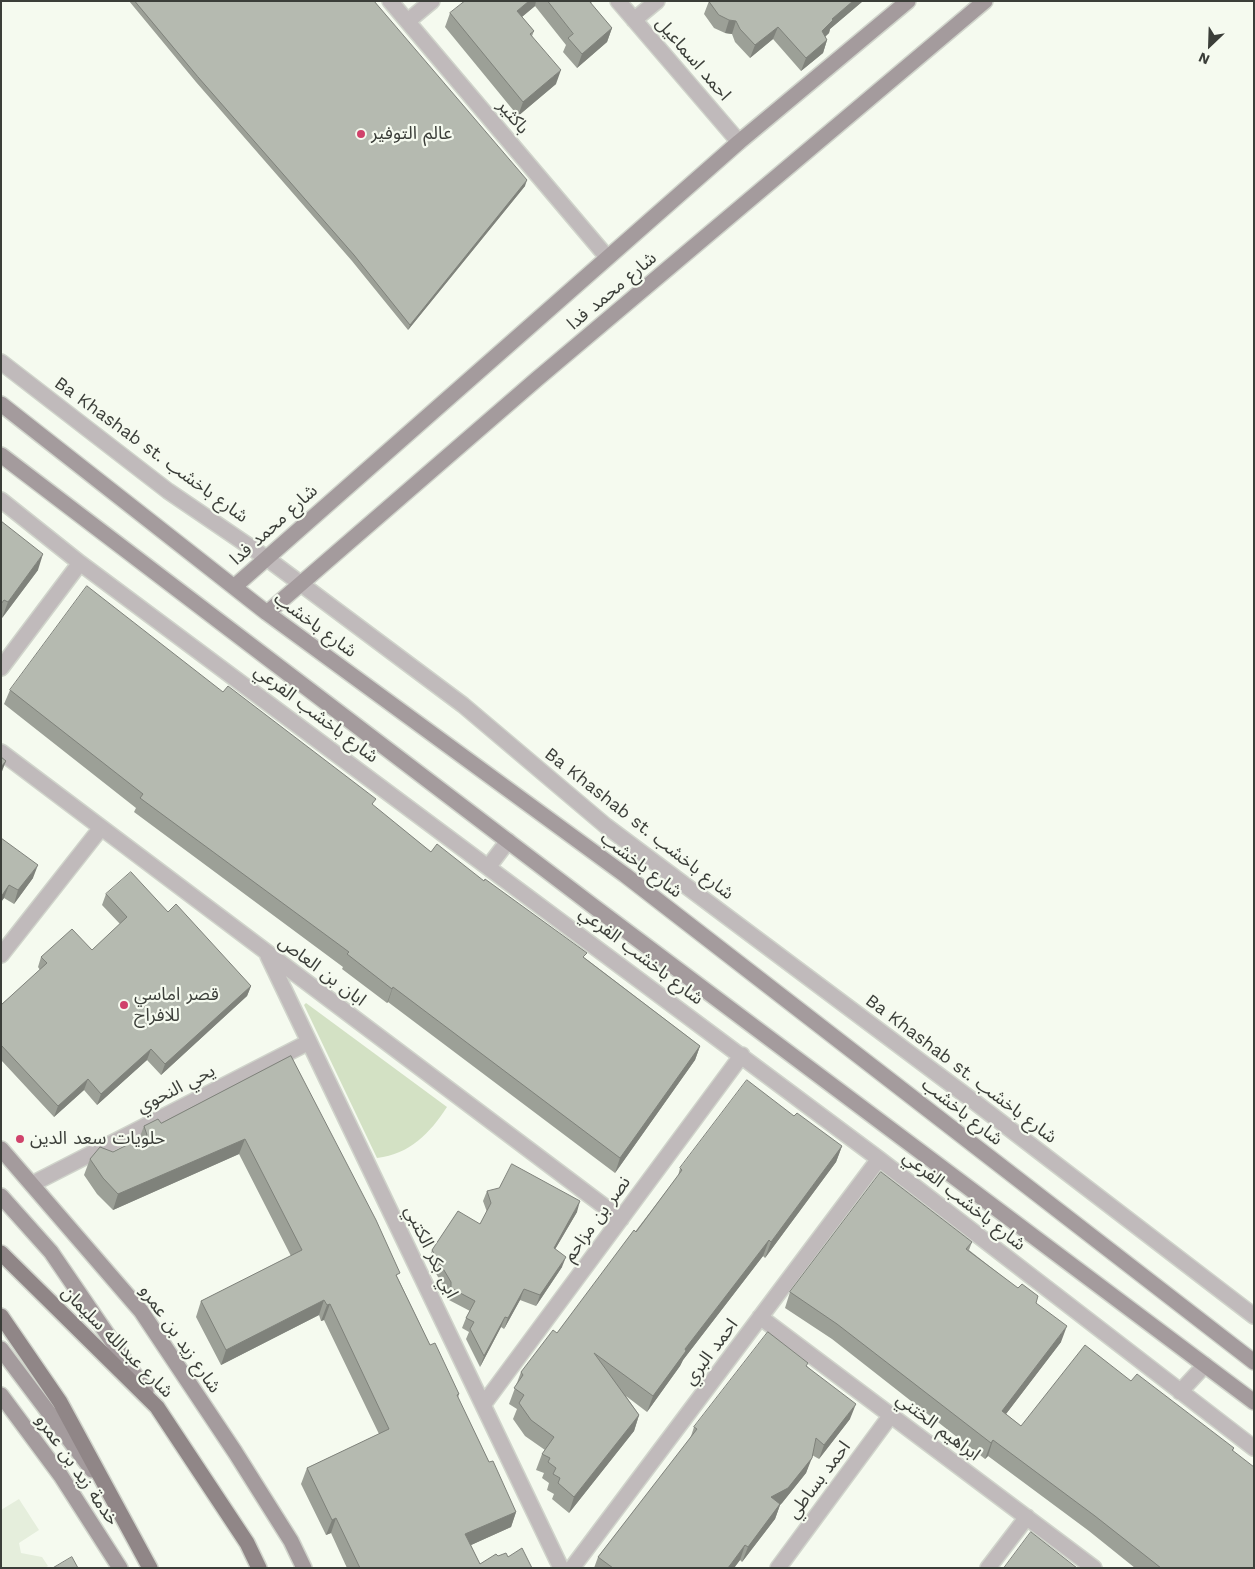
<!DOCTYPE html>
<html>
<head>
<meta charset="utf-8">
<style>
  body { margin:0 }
  #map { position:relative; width:1255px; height:1569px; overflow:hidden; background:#f5faef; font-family:"Work Sans",sans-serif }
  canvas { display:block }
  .frame { position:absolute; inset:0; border:2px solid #3b3e39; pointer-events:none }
  .north { position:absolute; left:1185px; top:20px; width:50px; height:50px; -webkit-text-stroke:4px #f5faef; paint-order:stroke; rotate:204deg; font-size:14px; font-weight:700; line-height:20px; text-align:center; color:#3b3e39 }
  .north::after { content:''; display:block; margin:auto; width:18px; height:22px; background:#3b3e39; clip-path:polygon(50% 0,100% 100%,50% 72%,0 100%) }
</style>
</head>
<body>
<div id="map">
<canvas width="1255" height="1569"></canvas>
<div class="frame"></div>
<div class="north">N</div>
</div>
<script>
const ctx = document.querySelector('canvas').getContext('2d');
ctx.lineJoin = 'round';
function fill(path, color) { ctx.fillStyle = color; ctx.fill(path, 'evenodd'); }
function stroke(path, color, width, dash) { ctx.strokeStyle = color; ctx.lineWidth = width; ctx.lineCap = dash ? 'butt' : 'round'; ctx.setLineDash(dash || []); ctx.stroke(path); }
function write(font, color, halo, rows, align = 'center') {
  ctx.font = font + ' "Work Sans","Noto Sans Arabic",sans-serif'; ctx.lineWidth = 4.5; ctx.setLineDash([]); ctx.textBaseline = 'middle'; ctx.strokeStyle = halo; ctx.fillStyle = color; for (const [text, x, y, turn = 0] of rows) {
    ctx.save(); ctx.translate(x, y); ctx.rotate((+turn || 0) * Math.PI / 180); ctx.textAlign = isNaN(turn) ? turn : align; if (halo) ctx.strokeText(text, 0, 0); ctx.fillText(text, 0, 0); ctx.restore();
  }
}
const built = new Path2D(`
  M19 1499 39 1530 19 1543 21 1553 42 1557 48 1566 45 1568H1V1510Z`);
const green = new Path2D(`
  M306 1003 447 1107C430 1133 410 1154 377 1158L304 1005Z`);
const street = new Path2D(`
  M390 1 607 257
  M618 1 739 142
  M634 20 657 1
  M408 21 432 1
  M1 362 168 491 265 557 463 705 606 826 976 1103 1254 1316
  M1 500 80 563 879 1159 1254 1448
  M1 668 80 563
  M1 752 621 1219
  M489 866 508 841
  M1 955 101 828
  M268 956 561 1568
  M32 1184 309 1042
  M760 1317 1094 1568
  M1180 1392 1205 1365
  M483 1405 742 1055
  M572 1568 879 1159
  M778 1568 891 1415
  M988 1568 1027 1517`);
const secondary = new Path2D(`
  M1 404 267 613 625 875 1254 1362
  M1 455 593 906 1254 1402
  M234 587 739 142 908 1
  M267 613 537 379 985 1
  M1 1149 141 1311 235 1452 291 1541 304 1568
  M1 1196 51 1252 146 1391
  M1 1349 92 1470
  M1 1395 61 1476 120 1568`);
const primary = new Path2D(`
  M1 1253 157 1407 247 1543 259 1568
  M1 1316 60 1402 150 1568`);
const wall = new Path2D(`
  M129 1H374L525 186 408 330 352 261 196 82Z
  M465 1H592L591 4 612 28 607 42 577 68 563 52 566 45 535 6 522 17 534 31 532 36 556 84 518 116 445 27 450 13Z
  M709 1H863L830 29 829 33 825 37 827 40 823 53 801 71 773 39 750 58 735 42 732 34 725 33 714 28 704 14Z
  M1 521 38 570 2 618 1 617Z
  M10 690 223 692 373 806 431 852 585 958 700 1046 695 1060 615 1173 388 1002 387 1003 342 969 343 967 134 812 136 808 4 704Z
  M1 838 33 878 14 904 4 898 1 902Z
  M106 894 168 912 251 986 247 996 161 1075 147 1060 97 1105 84 1090 54 1117 1 1060V1005L40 970 38 967 41 957 92 950 120 924 102 905Z
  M291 1056 430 1345 459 1394 458 1398 489 1462 516 1512 511 1527 471 1545 480 1564 498 1556 508 1557 532 1568H347L331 1533 326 1535 301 1484 307 1468 379 1434 324 1320 321 1321 319 1315 221 1365 196 1317 201 1301 291 1256 239 1154 113 1210 97 1194 84 1175 90 1159 113 1152 139 1139 144 1126 161 1123Z
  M794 1116 842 1146 836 1162 765 1258 763 1256 683 1360 680 1366 647 1412 626 1396 639 1415 634 1431 569 1513 552 1499 554 1494 547 1490 549 1483 542 1478 544 1473 536 1470 542 1454 545 1450 525 1436 513 1419 517 1409 509 1404 521 1372 557 1333 678 1176 680 1168Z
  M487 1191 577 1212 555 1249 562 1267 536 1306 520 1300 504 1329 501 1327 480 1367 466 1339 469 1332 462 1328 466 1318 470 1311 447 1299V1293L429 1261 432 1250 480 1224 487 1212 483 1201Z
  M972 1242 969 1250 1036 1303 1061 1342 1006 1414 1021 1426 1131 1381 1234 1448 1233 1451 1254 1568H1135L1089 1531 988 1456 985 1459 832 1339 785 1308 790 1292Z
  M807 1366 850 1419 819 1459 812 1455 806 1473 782 1503 780 1505 775 1519 742 1562 740 1560 734 1568H594L598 1557 690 1439 694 1427Z`);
const shadedWall = new Path2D(`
  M529 1H536L535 6 512 25 517 11Z
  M853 1H863L830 29 829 33 817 44 822 31 832 19Z
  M729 20 736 21 732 34 725 33Z
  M778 27 773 39 750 58 755 45Z
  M612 28 607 42 577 68 582 54Z
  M827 40 823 53 801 71 806 58Z
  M561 70 556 84 518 116 523 102Z
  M527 180 525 186 408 330 410 325Z
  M43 554 38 570 2 618 8 602Z
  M6 761 1 774V767Z
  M38 865 33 878 14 904 18 890Z
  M9 885 4 898 1 902V897Z
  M251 986 247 996 161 1075 165 1064Z
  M393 987 388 1002 387 1003 392 989Z
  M700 1046 695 1060 615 1173 620 1158Z
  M151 1049 147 1060 97 1105 101 1094Z
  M88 1079 84 1090 54 1117 58 1106Z
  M245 1139 239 1154 113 1210 118 1194Z
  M842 1146 836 1162 765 1258 771 1242Z
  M580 1201 577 1212 550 1258 554 1248Z
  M769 1240 763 1256 683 1360 680 1366 647 1412 653 1396 685 1349Z
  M566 1257 562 1267 536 1306 540 1295Z
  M524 1289 520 1300 504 1329 508 1318Z
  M324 1300 319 1315 221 1365 226 1350Z
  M330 1304 324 1320 321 1321 327 1305Z
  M505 1317 501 1327 480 1367 484 1356Z
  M1067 1326 1061 1342 996 1427 1002 1411Z
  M856 1404 850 1419 819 1459 824 1445Z
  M639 1415 634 1431 569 1513 574 1497Z
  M993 1440 988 1456 985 1459 991 1443Z
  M812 1458 806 1473 782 1503 780 1505 775 1519 742 1562 748 1547 771 1497Z
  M516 1512 511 1527 460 1550 465 1534Z
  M336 1518 331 1533 326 1535 332 1520Z
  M745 1545 740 1560 734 1568H728Z`);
const building = new Path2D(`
  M135 1H374L527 180 410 325 354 255 198 77Z
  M465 1H529L517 11 534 31 530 34 561 70 523 102 450 13Z
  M548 1H591L590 2 612 28 582 54 568 38 573 34Z
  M709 1H853L832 19 833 20 822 31 827 40 806 58 778 27 755 45 740 29 736 21 729 20 719 15Z
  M1 521 43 554 8 602 4 600 1 604Z
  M87 586 223 692 228 686 376 799 372 804 431 852 437 844 484 881 485 879 587 953 583 957 700 1046 620 1158 393 987 392 989 347 954 349 952 140 798 143 794 10 690Z
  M1 757 6 761 1 767Z
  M1 838 38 865 18 890 9 885 1 897Z
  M131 872 168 912 176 904 251 986 165 1064 151 1049 101 1094 88 1079 58 1106 1 1045V1005L47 963 41 957 72 929 92 950 127 917 106 894Z
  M291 1056 376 1220 400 1273 396 1275 430 1345 435 1343 459 1394 457 1395 489 1462 493 1461 516 1512 465 1534 480 1564 496 1554 498 1556 506 1553 508 1557 522 1548 532 1568H360L336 1518 332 1520 307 1468 389 1429 330 1304 327 1305 324 1300 226 1350 201 1301 302 1250 245 1139 118 1194 103 1178 90 1159 100 1147 113 1152 147 1135 144 1126 158 1119 161 1123Z
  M747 1080 794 1116 797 1113 842 1146 771 1242 769 1240 685 1349 686 1351 653 1396 594 1353 639 1415 574 1497 558 1483 560 1478 553 1474 556 1468 548 1462 550 1458 542 1454 554 1437 531 1420 519 1403 524 1395 514 1388 523 1375 521 1372 553 1330 557 1333 634 1230 636 1232 682 1170 680 1168Z
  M512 1164 580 1201 554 1248 566 1257 540 1295 524 1289 508 1318 505 1317 484 1356 470 1329 474 1322 466 1318 475 1301 451 1288V1282L432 1250 458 1211 480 1224 491 1203 487 1191 499 1188Z
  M881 1172 972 1242 966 1249 1018 1288 1022 1284 1038 1296 1036 1303 1067 1326 1002 1411 1021 1426 1085 1345 1131 1381 1137 1374 1234 1448 1232 1450 1254 1467V1568H1161L1095 1516 993 1440 991 1443 837 1324 790 1292Z
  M768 1332 808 1363 806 1366 856 1404 824 1445 816 1438 812 1458 788 1488 771 1497 780 1504 748 1547 745 1545 728 1568H613L598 1557 697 1429 694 1427Z
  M1031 1532 1077 1568H1004Z
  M72 1557 78 1568H53Z`);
const markers = [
  [361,134,5,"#d0426b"],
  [124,1005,5,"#d0426b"],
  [20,1139,5,"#d0426b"]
];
const streetNames = [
  ["احمد اسماعيل",693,59,49],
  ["باكثير",513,117,50],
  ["شارع محمد فدا",612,291,-40],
  ["Ba Khashab st. شارع باخشب",151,450,36],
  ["شارع محمد فدا",274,525,-42],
  ["شارع باخشب",315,625,36],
  ["شارع باخشب الفرعي",316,714,37],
  ["Ba Khashab st. شارع باخشب",639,824,38],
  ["شارع باخشب",641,865,37],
  ["شارع باخشب الفرعي",641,956,37],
  ["ابان بن العاص",322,971,37],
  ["Ba Khashab st. شارع باخشب",961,1069,37],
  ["يحي النحوي",176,1089,-27],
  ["شارع باخشب",962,1112,38],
  ["شارع باخشب الفرعي",964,1201,38],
  ["نصر بن مزاحم",597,1219,-54],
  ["ابي بكر الكتبي",431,1252,64],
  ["شارع زيد بن عمرو",180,1339,55],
  ["شارع عبدالله سليمان",117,1342,45],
  ["احمد البري",711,1352,-53],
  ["ابراهيم الختني",938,1427,37],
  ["خدمة زيد بن عمرو",77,1470,55],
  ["احمد بساطي",819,1480,-53]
];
const poiNames = [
  ["عالم التوفير",371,134],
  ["قصر اماسي",134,995],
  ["للافراح",134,1016],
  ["حلويات سعد الدين",30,1139]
];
fill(built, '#e5eedc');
fill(green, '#d3e1c4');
stroke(street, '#d0d4cb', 18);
stroke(secondary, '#d0d4cb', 18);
stroke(primary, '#d0d4cb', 18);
stroke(street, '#c0babb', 15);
stroke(secondary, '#a49b9d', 15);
stroke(primary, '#908687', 15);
fill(wall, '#9ca097');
fill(shadedWall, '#7f827b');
fill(building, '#b5bab0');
stroke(building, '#7f827b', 1);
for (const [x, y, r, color] of markers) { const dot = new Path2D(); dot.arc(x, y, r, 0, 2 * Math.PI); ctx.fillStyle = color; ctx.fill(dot); stroke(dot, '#f5faef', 2); }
write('18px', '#3b3e39', '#f5faef', streetNames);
write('18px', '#3b3e39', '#f5faef', poiNames, 'left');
</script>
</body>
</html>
